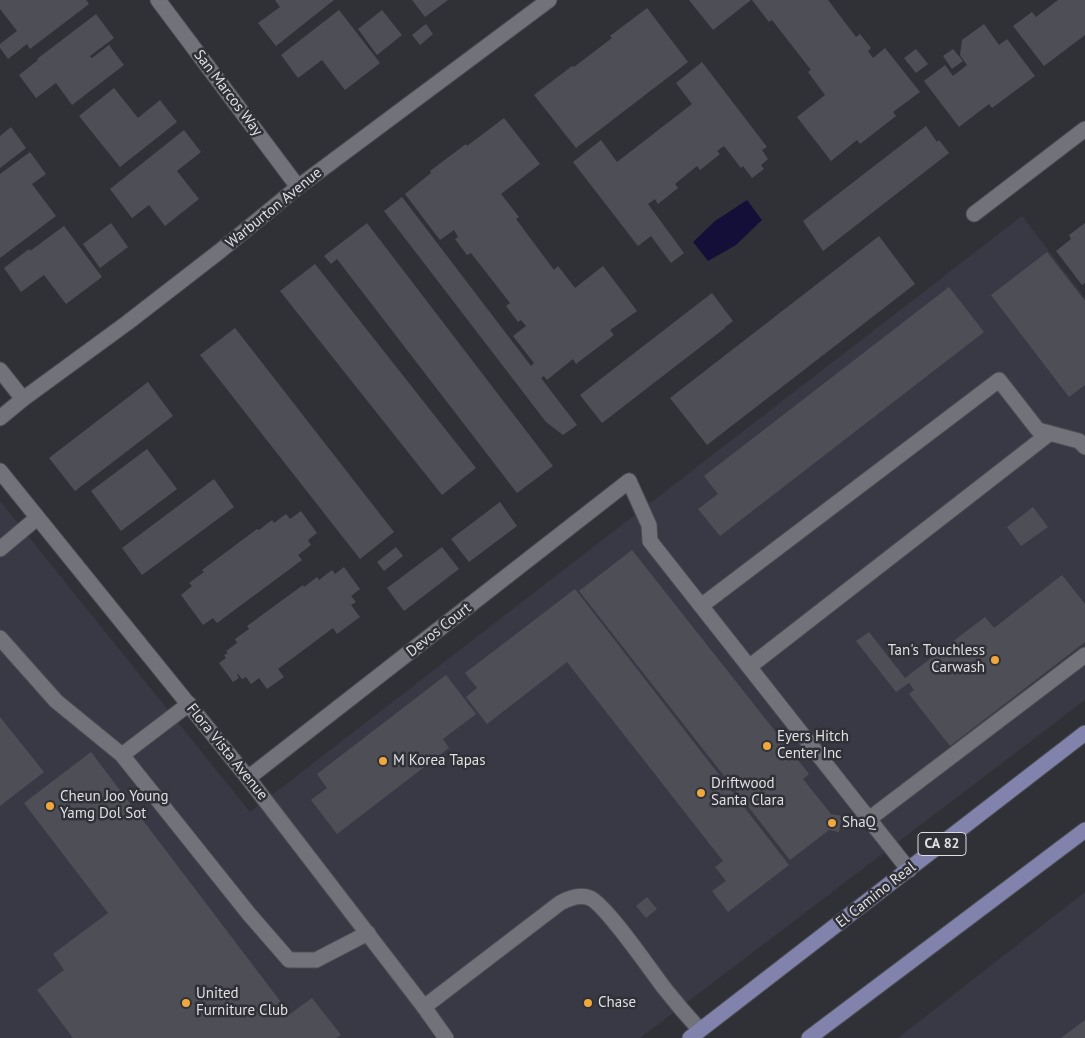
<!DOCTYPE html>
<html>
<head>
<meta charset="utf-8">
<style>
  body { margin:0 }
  canvas { display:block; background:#303037 }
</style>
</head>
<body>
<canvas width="1085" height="1038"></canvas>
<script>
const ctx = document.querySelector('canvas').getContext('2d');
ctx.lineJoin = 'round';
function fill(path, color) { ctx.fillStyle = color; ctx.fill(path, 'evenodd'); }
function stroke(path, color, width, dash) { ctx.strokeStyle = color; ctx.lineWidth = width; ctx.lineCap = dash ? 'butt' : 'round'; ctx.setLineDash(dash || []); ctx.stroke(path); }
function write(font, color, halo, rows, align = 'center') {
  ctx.font = font + ' "PT Sans",sans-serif'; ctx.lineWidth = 5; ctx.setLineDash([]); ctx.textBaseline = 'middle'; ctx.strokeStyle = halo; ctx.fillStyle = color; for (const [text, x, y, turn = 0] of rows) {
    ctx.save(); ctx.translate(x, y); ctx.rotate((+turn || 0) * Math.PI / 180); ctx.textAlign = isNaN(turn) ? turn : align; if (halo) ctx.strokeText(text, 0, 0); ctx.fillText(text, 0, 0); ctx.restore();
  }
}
const built = new Path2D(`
  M1022 216 1085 298V700L640 1038H0V501L250 812Z
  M1085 892V1038H898Z`);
const water = new Path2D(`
  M747 200 762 220 736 245 708 261 693 242 715 221Z`);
const building = new Path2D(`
  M0 0H86L89 4 30 49 27 44 8 59 0 48V44L17 31 0 9Z
  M275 0H334L276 46 258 23 280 7Z
  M412 0H448L425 17Z
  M689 0H751L713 30Z
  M752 0H828L856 37 860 34 871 48 868 51 873 58 885 48 920 92 893 112 896 116 860 144 857 140 831 161 797 117 825 95 808 72 811 70 772 20 769 22Z
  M1058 0H1085V35L1044 66 1013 26 1032 12 1036 17Z
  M647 8 688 62 576 148 534 95 572 66 574 67 612 38 610 36Z
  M339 10 380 63 345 90 322 60 298 78 281 55Z
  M382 10 402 35 377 55 358 29Z
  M96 14 114 38 90 56 92 58 109 45 124 65 72 105 56 83 36 98 19 75 38 60 37 59Z
  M426 24 433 34 420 45 412 35Z
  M984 24 999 45 1007 39 1035 76 992 108 989 104 959 127 924 81 945 65 953 76 967 65 960 55 962 40Z
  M916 49 928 64 916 73 904 58Z
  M953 49 963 61 952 69 943 56Z
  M702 62 767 147 762 150 768 159 761 165 764 169 752 178 743 166 741 168 724 146 717 151 720 154 700 170 697 166 675 184 678 188 658 204 655 199 648 204 684 253 671 263 651 236 638 246 573 162 601 140 617 162 692 104 676 83Z
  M114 88 138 118 160 100 177 122 120 167 79 116Z
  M504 118 540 164 501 194 519 217 516 219 554 270 558 266 575 288 603 266 637 311 610 330 614 335 576 364 573 359 547 380 544 376 541 378 577 425 563 435 546 422 384 211 402 197 531 366 534 363 513 336 526 326 521 320 518 322 506 306 510 303 471 253 467 255 455 239 458 237 454 230 440 240 405 194 431 173 430 171 466 144 467 146Z
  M926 126 937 142 939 140 949 153 823 251 803 221Z
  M11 127 26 148 0 168V136Z
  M184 130 201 152 177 171 199 199 165 226 149 205 132 218 110 189Z
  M30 152 46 174 32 184 56 216 0 258V174Z
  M111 223 128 247 100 268 83 244Z
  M367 223 553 466 517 493 337 259 331 264 324 256Z
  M1085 223V283L1082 285 1056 251 1071 239 1069 235Z
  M64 226 102 277 66 304 44 275 21 292 4 268 29 249 30 251Z
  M879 236 915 284 707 445 670 398Z
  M1047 252 1085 301V385L1069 397 991 295Z
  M315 264 476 468 442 495 280 291Z
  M949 287 984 332 720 536 698 509 718 494 704 476Z
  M712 293 733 321 725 327V328L602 423 580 395Z
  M235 328 394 532 360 559 200 355Z
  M148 382 173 416 75 491 49 458Z
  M147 449 177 489 121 531 91 491Z
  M214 479 234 507 142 575 122 548Z
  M500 502 517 526 469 562 451 539Z
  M1033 507 1048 527 1021 546 1007 527Z
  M301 511 317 533 308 540 311 545 298 555 302 560 217 623 213 618 203 625 181 595 192 586 189 583 204 572 202 570 257 529 259 530 272 520 274 523 286 514 290 519Z
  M396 547 403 556 384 571 377 562Z
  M442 547 459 569 404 611 387 588Z
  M632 550 809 774 803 779 831 814 842 816 839 832 829 830 790 860 579 591Z
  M344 567 360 589 351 596 356 602 351 605 360 617 337 634 333 628 278 669 284 677 267 689 259 678 251 684 246 677 242 679 238 674 237 675 239 678 233 682 219 663 226 658 224 655 228 653 226 651 237 643 235 639 249 629 247 626 303 585 304 587 317 577 319 580 332 570 335 574Z
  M1062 575 1085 604V642L950 746 909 694 914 690 909 683 896 692 856 641 869 632 905 678 985 617 994 628Z
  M575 589 789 865 728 912 712 891 726 881 715 867 723 861 567 662 487 724 466 697 477 688 465 673Z
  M446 675 476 714 443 739 449 748 337 834 311 800 327 788 317 774Z
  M0 717 44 772 0 806Z
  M91 752 290 1014 312 998 341 1035 336 1038H73L37 990 64 970 53 954 108 913 24 803Z
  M647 897 657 909 646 918 636 906Z
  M1085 1020V1038H1061Z`);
const lane = new Path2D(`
  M629 481 649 525 650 541 909 870
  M0 549 37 518
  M701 606 999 380 1038 430 1079 441 1085 447
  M0 638 56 701 122 755 249 914 289 960H316L368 933
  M749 667 1050 433
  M122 755 189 704
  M869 819 1085 655
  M424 1007 560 903C569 898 580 894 590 898 607 906 651 971 665 989 676 1003 688 1017 700 1030`);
const street = new Path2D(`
  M158 0 298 187
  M974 214 1085 129
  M0 370 23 399
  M0 418 23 399 127 323 220 251 298 187 549 0
  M0 471 248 778 424 1007 446 1038
  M248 778 629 481`);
const primary = new Path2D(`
  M690 1038 1085 733
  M809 1038 1085 830`);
const markers = [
  [995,660,5,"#efa73e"],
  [767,746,5,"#efa73e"],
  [383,761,5,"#efa73e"],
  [701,793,5,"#efa73e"],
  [50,806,5,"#efa73e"],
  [832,823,5,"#efa73e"],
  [186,1003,5,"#efa73e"],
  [588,1003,5,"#efa73e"]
];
const shields = [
  [942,844,48]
];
const shieldNames = [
  ["CA 82",942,844]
];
const streetNames = [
  ["San Marcos Way",228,93,53],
  ["Warburton Avenue",274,208,-39],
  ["Devos Court",439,630,-38],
  ["Flora Vista Avenue",227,752,51],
  ["El Camino Real",876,895,-38]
];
const poiNames = [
  ["Tan's Touchless",985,651,"right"],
  ["Carwash",985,668,"right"],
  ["Eyers Hitch",777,737],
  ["Center Inc",777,754],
  ["M Korea Tapas",393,761],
  ["Driftwood",711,784],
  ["Santa Clara",711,801],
  ["Cheun Joo Young",60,797],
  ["Yamg Dol Sot",60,814],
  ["ShaQ",842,823],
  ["United",196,994],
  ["Furniture Club",196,1011],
  ["Chase",598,1003]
];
fill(built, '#393946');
fill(water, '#140f38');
fill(building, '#4e4f56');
stroke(lane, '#4c4c52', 17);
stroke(street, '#4c4c52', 17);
stroke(primary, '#4c4c52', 17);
stroke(lane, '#72727b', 15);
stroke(street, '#72727b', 15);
stroke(primary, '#8283ad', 15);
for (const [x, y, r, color] of markers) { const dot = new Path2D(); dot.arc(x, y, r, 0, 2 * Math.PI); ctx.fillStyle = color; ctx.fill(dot); stroke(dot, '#303037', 2); }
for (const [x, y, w] of shields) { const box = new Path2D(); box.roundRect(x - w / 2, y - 11.5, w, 23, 4); ctx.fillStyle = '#303037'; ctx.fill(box); stroke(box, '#dfdfe4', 1); }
write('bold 14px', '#dfdfe4', null, shieldNames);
write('15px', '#dfdfe4', '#303037', streetNames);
write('15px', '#dfdfe4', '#303037', poiNames, 'left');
</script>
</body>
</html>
